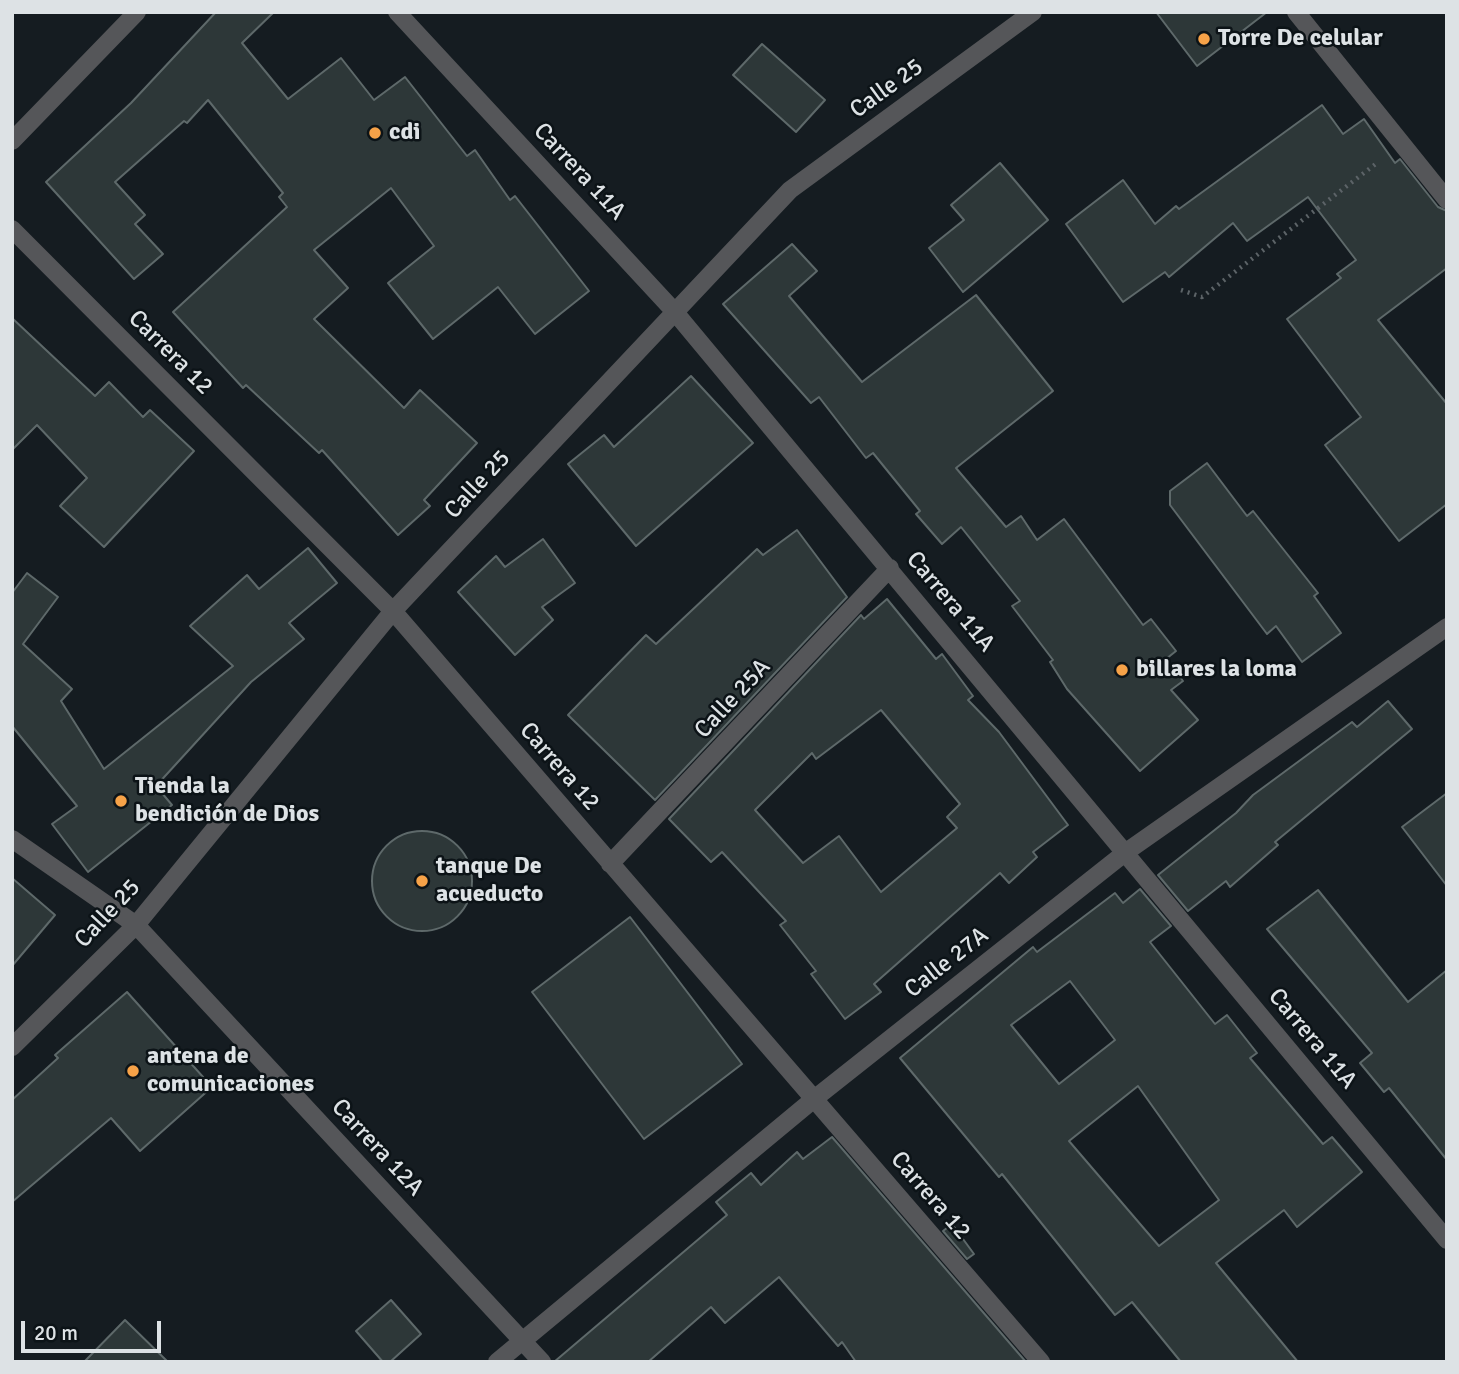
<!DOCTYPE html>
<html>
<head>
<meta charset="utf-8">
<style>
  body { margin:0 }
  #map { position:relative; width:1459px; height:1374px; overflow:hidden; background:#151c21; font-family:Signika,sans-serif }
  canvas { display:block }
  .frame { position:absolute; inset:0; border:14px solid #dde2e5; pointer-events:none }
  .scale { position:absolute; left:21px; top:1321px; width:140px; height:32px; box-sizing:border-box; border:4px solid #dde2e5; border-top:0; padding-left:9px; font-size:21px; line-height:24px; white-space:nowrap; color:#dde2e5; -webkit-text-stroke:5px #0c1317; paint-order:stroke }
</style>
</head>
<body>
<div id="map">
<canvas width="1459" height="1374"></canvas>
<div class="frame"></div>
<div class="scale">20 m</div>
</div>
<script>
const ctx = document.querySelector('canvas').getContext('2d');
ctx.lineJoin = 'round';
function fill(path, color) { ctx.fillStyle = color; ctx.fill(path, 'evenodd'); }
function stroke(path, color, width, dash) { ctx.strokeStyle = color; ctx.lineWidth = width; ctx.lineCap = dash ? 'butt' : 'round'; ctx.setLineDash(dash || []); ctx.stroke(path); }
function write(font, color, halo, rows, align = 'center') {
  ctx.font = font + ' Signika,sans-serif'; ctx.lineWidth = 5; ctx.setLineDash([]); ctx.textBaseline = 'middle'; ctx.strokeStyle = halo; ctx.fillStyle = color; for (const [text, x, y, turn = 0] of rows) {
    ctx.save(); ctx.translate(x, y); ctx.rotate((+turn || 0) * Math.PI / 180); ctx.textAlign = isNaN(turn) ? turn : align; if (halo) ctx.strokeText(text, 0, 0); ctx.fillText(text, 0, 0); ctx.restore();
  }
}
const building = new Path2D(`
  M216 12H274L242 43 288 99 341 58 374 100 405 77 467 156 475 150 510 200 515 196 589 291 535 334 498 287 433 339 388 283 434 246 391 188 314 250 348 288 314 319 404 408 420 390 477 443 424 500 430 506 398 535 322 450 319 453 246 385 243 388 173 312 287 207 279 197 283 193 208 100 187 123 184 121 115 182 145 215 135 224 163 254 134 279 46 182 131 103Z
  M1156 12H1267L1197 66Z
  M762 44 825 100 796 132 733 75Z
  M1322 105 1343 134 1364 119 1395 163 1400 159 1438 207 1447 211V268L1378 320 1447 404V504L1399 541 1325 445 1361 417 1287 319 1341 278 1337 274 1356 260 1308 197 1247 241 1233 223 1169 277 1165 272 1123 302 1066 224 1123 180 1155 224 1176 206 1179 209Z
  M1000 163 1048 220 963 292 929 248 964 220 951 205Z
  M792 244 817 271 789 296 862 382 976 295 1053 391 956 468 1006 527 1021 516 1037 540 1064 519 1143 625 1151 619 1176 651 1166 659 1183 681 1171 690 1198 720 1140 771 1067 689 1050 662 1053 660 1012 606 1020 601 961 527 942 544 916 514 920 511 873 453 866 458 819 397 811 403 723 304Z
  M12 318 95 396 109 382 143 417 150 410 194 451 104 547 60 506 87 478 37 425 12 450Z
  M691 376 753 443 636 546 568 464 604 435 614 447Z
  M1207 463 1247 516 1253 511 1318 593 1314 596 1341 633 1302 662 1276 626 1267 634 1170 505V491Z
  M797 530 847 597 655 800 568 715 646 635 656 644 757 549 763 555Z
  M543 539 575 583 542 607 553 620 515 655 458 592 496 556 505 567Z
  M308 548 337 583 289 623 304 639 251 682 156 786 172 805 88 872 52 824 77 806 12 726V593L27 573 58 597 23 644 72 689 61 701 104 769 233 666 190 626 247 575 259 589Z
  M887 599 936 659 942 654 973 696 968 700 999 732 1068 825 1033 852 1037 857 1009 883 1000 873 874 984 881 992 845 1019 811 974 816 971 780 925 786 921 722 852 711 862 669 819 861 615 864 619ZM881 710 960 804 947 817 957 828 881 892 839 836 803 863 755 810 812 753 816 759Z
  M1388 701 1412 729 1275 842 1278 845 1230 887 1226 881 1188 911 1158 875 1236 813 1253 795 1352 722 1357 727Z
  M1447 793V886L1402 827Z
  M372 881a50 50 0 1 1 100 0a50 50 0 1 1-100 0Z
  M12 878 55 915 12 966Z
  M1140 889 1171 926 1150 942 1215 1024 1227 1015 1257 1053 1250 1058 1323 1144 1332 1137 1362 1172 1297 1227 1284 1210 1216 1263 1298 1362H1181L1132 1302 1115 1315 1002 1174 999 1177 900 1058 1033 947 1037 952 1115 893 1123 903ZM1070 981 1115 1040 1059 1084 1011 1025ZM1138 1086 1219 1200 1159 1246 1069 1141Z
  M1318 890 1408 1002 1447 970V1160L1389 1088 1384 1092 1360 1063 1372 1053 1267 929Z
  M630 917 742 1064 644 1139 532 992Z
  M127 992 212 1087 140 1151 111 1118 12 1202V1100L58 1058 55 1055Z
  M832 1137 1026 1362H856L842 1342 838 1346 779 1277 725 1323 711 1307 648 1362H554L727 1215 716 1202 751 1173 761 1185 797 1152 803 1159Z
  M952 1224 974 1254 967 1259 943 1231Z
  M391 1300 421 1334 390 1362H383L356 1331Z
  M125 1320 168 1362H84Z`);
const path = new Path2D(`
  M1181 290 1202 297 1377 163`);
const street = new Path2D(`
  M397 12 674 311 1447 1240
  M1296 12 1447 200
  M12 141 137 12
  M12 229 393 611 1041 1362
  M12 839 136 925 542 1362
  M610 864 890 568
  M12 1047 136 925 393 611 790 190 1033 12
  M497 1362 814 1099 1126 852 1447 627`);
const markers = [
  [1204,39,7,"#f6a248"],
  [375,133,7,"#f6a248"],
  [1122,670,7,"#f6a248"],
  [121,801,7,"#f6a248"],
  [422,881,7,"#f6a248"],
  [133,1071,7,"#f6a248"]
];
const poiNames = [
  ["Torre De celular",1218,39],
  ["cdi",389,133],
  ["billares la loma",1136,670],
  ["Tienda la",135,787],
  ["bendición de Dios",135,815],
  ["tanque De",436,867],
  ["acueducto",436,895],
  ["antena de",147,1057],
  ["comunicaciones",147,1085]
];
const streetNames = [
  ["Calle 25",887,89,-36],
  ["Carrera 11A",579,172,47],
  ["Carrera 12",170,353,45],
  ["Calle 25",478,485,-47],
  ["Carrera 11A",950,602,50],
  ["Calle 25A",733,699,-47],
  ["Carrera 12",559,767,49],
  ["Calle 25",108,914,-47],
  ["Calle 27A",947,963,-38],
  ["Carrera 11A",1312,1039,50],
  ["Carrera 12A",377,1148,47],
  ["Carrera 12",930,1196,49]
];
fill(building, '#2d3738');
stroke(building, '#5e696a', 2);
stroke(path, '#5c6367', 4.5, [2, 5]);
stroke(street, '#555659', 18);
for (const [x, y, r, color] of markers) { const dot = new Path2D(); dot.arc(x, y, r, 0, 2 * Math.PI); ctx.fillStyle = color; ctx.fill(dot); stroke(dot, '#0c1317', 2.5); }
write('bold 24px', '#dde2e5', '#0c1317', poiNames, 'left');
write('24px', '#dde2e5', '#0c1317', streetNames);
</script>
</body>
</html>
